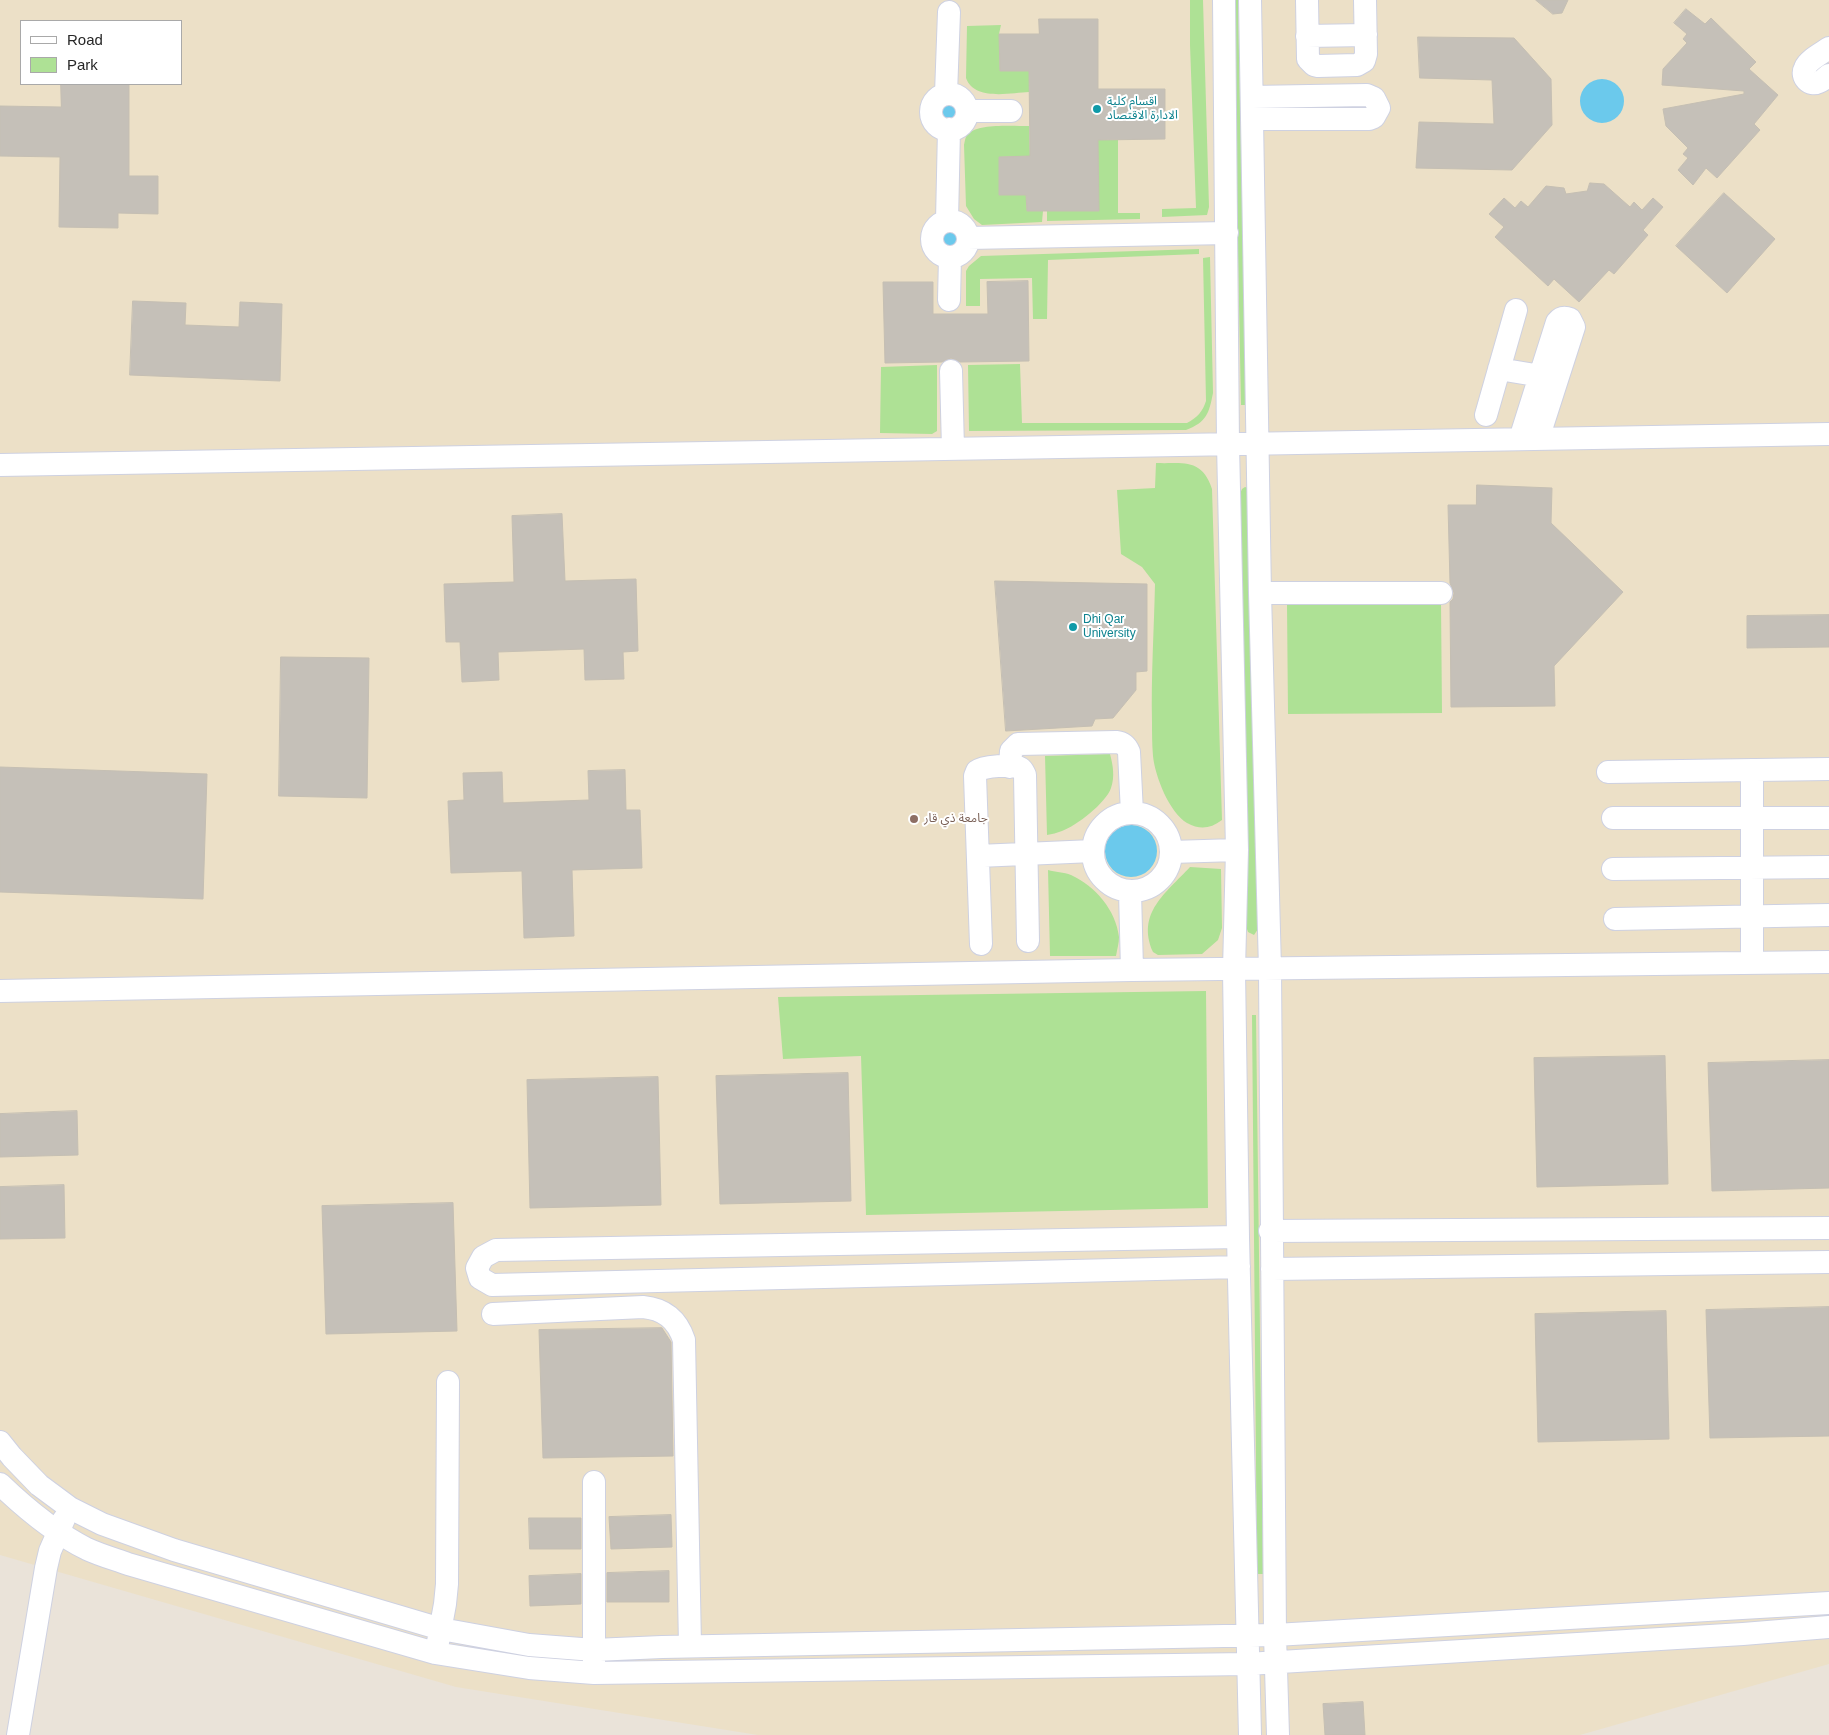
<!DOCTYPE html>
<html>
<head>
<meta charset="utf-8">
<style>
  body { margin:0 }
  #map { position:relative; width:1829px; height:1735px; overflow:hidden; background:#eae3d9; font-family:Helvetica,sans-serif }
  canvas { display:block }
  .legend { position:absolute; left:20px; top:20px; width:162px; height:65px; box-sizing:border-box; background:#fff; border:1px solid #a9a9a9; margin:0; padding:6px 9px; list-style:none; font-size:15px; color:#272727 }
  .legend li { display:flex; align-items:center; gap:10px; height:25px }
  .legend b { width:25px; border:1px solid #a9a9a9 }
</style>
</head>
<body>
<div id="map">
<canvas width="1829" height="1735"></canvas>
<ul class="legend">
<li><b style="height:6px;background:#fff"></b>Road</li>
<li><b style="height:14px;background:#aee195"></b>Park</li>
</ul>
</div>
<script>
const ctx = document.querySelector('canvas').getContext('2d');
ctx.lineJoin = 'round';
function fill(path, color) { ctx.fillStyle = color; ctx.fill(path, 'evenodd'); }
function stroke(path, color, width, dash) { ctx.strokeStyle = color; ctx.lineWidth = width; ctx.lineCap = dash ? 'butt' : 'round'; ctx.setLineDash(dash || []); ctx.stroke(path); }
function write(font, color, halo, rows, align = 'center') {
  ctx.font = font + ' Helvetica,"Noto Sans Arabic",sans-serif'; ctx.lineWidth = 4; ctx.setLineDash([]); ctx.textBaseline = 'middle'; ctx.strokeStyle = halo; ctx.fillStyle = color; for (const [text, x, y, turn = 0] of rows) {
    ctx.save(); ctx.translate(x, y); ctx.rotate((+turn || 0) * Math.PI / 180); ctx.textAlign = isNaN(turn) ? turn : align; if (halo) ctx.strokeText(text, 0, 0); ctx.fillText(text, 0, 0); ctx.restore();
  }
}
const education = new Path2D(`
  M0 0H1829V1664L1580 1735H758L456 1687 0 1555ZM21 21H181V84H21Z`);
const green = new Path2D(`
  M1190 0H1203L1209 207 1207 215 1162 217V209L1196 208 1190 45Z
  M1233 0H1238L1246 405H1241Z
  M1001 25 999 34 1000 71H1029V92C1010 93 974 101 966 78L967 26Z
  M1029 126 1030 156 999 157V195H1026L1027 211H1043L1042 222 982 225 974 219 966 206 964 145C965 141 965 137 968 134 978 123 1015 126 1029 126Z
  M1098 140H1118V213H1140V219L1047 221V211Z
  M1199 249V254L1048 260 1047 319H1033L1032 278 980 279V306H966V271L969 266 981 256Z
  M1210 257 1213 393C1209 413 1207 422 1186 430L969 431 968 365 1020 364 1022 423H1187C1197 418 1203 411 1206 401L1203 258Z
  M937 365V431L932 434 880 433 881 367Z
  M1156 463C1183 464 1202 458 1212 489L1222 820C1210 829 1200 830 1187 823 1169 812 1155 776 1153 756 1152 745 1152 733 1152 722 1151 676 1154 630 1155 584L1142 567 1121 554 1117 490 1155 488Z
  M1245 487 1248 488 1258 929 1254 935 1248 932 1247 929 1240 494 1242 489Z
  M1441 603 1442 713 1288 714 1287 605Z
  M1110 754C1113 765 1115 777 1111 788 1106 803 1076 826 1062 831 1057 833 1052 834 1047 835L1045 756Z
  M1190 867 1221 869 1222 928 1218 940 1202 954 1158 955 1153 952C1136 913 1166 893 1190 867Z
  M1048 870C1055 872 1064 872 1071 875 1095 886 1116 910 1119 937 1119 943 1117 950 1116 956H1050Z
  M1206 991 1208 1208 866 1215 861 1056 783 1059 778 997Z
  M1252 1015H1256L1263 1574H1257Z`);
const water = new Path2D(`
  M1580 101a22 22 0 1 1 44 0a22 22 0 1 1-44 0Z
  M939 112a10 10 0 1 1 20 0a10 10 0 1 1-20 0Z
  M940 239a10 10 0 1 1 20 0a10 10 0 1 1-20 0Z
  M1105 851a26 26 0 1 1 52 0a26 26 0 1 1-52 0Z`);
const building = new Path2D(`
  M1536 0H1568L1562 13 1553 14Z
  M1686 9 1705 24 1711 18 1756 62 1749 69 1778 95 1754 124 1760 130 1717 178 1706 168 1693 185 1678 170 1688 158 1683 154 1688 148 1666 126 1663 109 1744 94V91L1662 85 1663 69 1687 43 1683 39 1687 34 1674 23Z
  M1039 19H1098V89H1165V139L1098 140 1099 211H1027L1026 195H999V157L1030 156 1029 71H1000L999 34H1039Z
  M1418 37 1514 38 1551 79 1552 125 1512 170 1416 168 1419 122 1494 124 1492 80 1420 78Z
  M61 84H129V176H158V214L118 213V228L59 227 60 157 0 156V106L61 107Z
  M1590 183 1604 184 1630 207 1634 202 1642 210 1653 198 1663 207 1643 230 1648 235 1614 274 1609 270 1579 302 1554 279 1548 286 1495 237 1504 227 1489 214 1504 198 1515 208 1521 201 1528 207 1546 186 1564 188 1566 194 1587 191Z
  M1724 193 1775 239 1727 293 1676 246Z
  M1028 281 1029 361 960 362 951 358 942 362 885 363 883 282H933V314H988L987 282Z
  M133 301 186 303 185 325 239 327 240 302 282 304 280 381 130 375Z
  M1477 485 1552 488 1551 523 1623 592 1554 666 1555 706 1451 707 1450 602 1453 599 1454 593 1450 583 1448 505H1476Z
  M562 514 565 581 636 579 638 651 623 652 624 679 585 680 584 649 498 652 499 680 462 682 460 642H446L444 584 514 582 512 516Z
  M995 581 1147 584V671L1136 672V690L1113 718 1095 719 1092 726 1006 731Z
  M1829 615V647L1747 648V616Z
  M281 657 369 658 367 798 279 796Z
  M0 767 207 774 203 899 0 892Z
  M625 770 626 810H640L642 868 572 870 574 936 524 938 522 871 451 873 448 801 464 800 463 773 502 772 503 803 589 800 588 771Z
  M1665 1056 1668 1184 1537 1187 1534 1058Z
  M1829 1060V1188L1712 1191 1708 1063Z
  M848 1073 851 1201 720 1204 716 1076Z
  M658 1077 661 1205 530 1208 527 1080Z
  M77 1111 78 1155 0 1157V1114Z
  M64 1185 65 1238 0 1239V1187Z
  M453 1203 457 1331 326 1334 322 1206Z
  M1829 1307V1436L1710 1438 1706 1310Z
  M1666 1311 1669 1439 1538 1442 1535 1314Z
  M662 1328 671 1342 673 1456 543 1458 539 1330Z
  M671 1515 672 1547 611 1549 609 1517Z
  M529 1518H581V1549H530Z
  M669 1571V1602H607V1573Z
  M581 1574V1604L530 1606 529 1576Z
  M1363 1702 1365 1735H1325L1323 1704Z`);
const minor = new Path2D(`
  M1224 0 1228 444 1237 850 1234 970 1238 1237 1250 1735
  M1250 0 1260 593 1270 969 1275 1635 1278 1735
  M1307 0 1308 59 1314 65 1318 66 1357 65 1364 61 1366 54 1365 0
  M1307 36 1366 35
  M1829 48C1822 53 1808 60 1805 68 1800 77 1810 87 1819 82 1823 81 1826 77 1829 75
  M946 94 949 12
  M931 112a18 18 0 1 1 36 0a18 18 0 1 1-36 0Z
  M1252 97 1367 95 1374 98 1379 108 1374 117 1369 119H1252
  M967 111H1011
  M947 221 949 129
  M932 239a18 18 0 1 1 36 0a18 18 0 1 1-36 0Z
  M968 238 1227 233
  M949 300 950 257
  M1499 369 1541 376
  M951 371 953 449
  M1486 415 1516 310
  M1520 439 1557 322C1561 317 1565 317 1570 319L1574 327 1538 439
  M0 465 1829 434
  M1260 593H1441
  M1010 767 1011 751 1018 744 1116 742C1123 743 1126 745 1129 752L1132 813
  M1752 770V963
  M1608 772 1829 769
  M1093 852a39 39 0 1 1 78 0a39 39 0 1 1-78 0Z
  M1613 818H1829
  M1171 852 1237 850
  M978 856 1093 851
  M1613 869 1829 867
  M1130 891 1132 970
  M1615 919 1829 915
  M981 944 975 776 977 771C983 766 1013 764 1020 768 1023 770 1023 771 1025 775L1028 941
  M0 991 1132 970 1829 962
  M1270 1231 1829 1228
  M1238 1237 496 1250 483 1257 477 1268 480 1278 492 1285 1239 1267
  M1272 1269 1829 1262
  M493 1314 643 1307C664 1309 677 1319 684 1340L690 1646
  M0 1442 12 1457 39 1485 70 1508 102 1524 174 1550 441 1629 529 1645 594 1650 662 1647 1275 1635 1829 1603
  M0 1484C26 1509 55 1533 87 1549 100 1555 114 1559 128 1564L435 1653 529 1668 594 1673 1247 1664 1743 1634 1829 1627
  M438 1642 445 1604 447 1584 448 1382
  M594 1665V1482
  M18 1735 46 1568 50 1551 64 1519`);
const markers = [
  [1097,109,5,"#0f9aa8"],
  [1073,627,5,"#0f9aa8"],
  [914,819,5,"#8d6e63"]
];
const cultureNames = [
  ["اقسام كلية",1107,102],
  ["الادارة الاقتصاد",1107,116],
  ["Dhi Qar",1083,620],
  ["University",1083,634]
];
const educationNames = [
  ["جامعة ذي قار",924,819]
];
fill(education, '#ece0c7');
fill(green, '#aee195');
fill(water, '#6bc9ec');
fill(building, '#c5c0b8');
stroke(building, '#c5bfb3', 1);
stroke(minor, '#ced1e1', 24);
stroke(minor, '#fff', 22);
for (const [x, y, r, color] of markers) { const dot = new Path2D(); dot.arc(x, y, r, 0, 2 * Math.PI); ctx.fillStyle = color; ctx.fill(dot); stroke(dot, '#fff', 2); }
write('12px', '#0d838f', '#fff', cultureNames, 'left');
write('12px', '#785e54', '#fff', educationNames, 'left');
</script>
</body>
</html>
